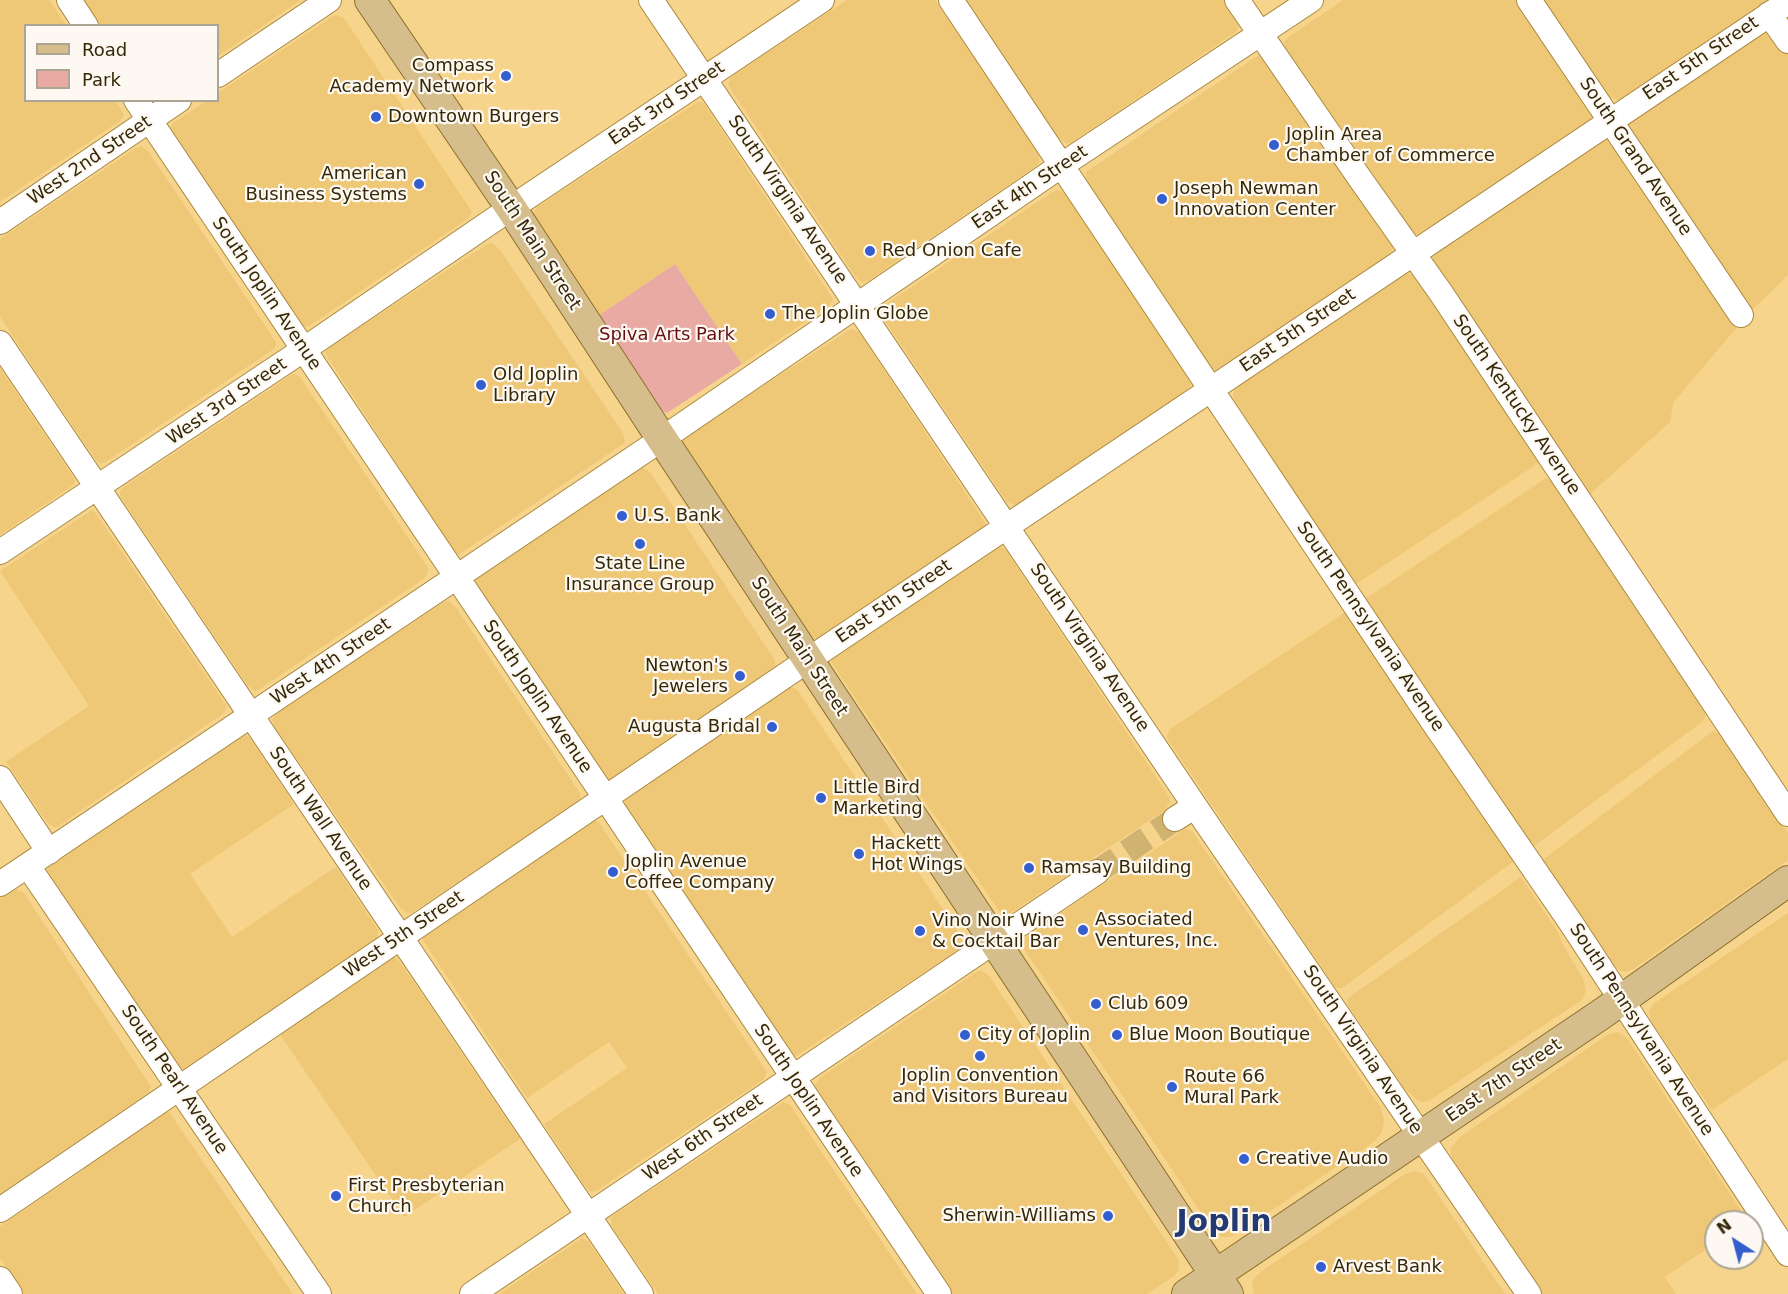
<!DOCTYPE html>
<html>
<head>
<meta charset="utf-8">
<style>
  body { margin:0 }
  #map { position:relative; width:1788px; height:1294px; overflow:hidden; background:#f7d48b; font-family:"DejaVu Sans",sans-serif }
  canvas { display:block }
  .legend { position:absolute; left:24px; top:24px; width:195px; height:78px; box-sizing:border-box; background:#fdf9f2; border:2px solid #ada594; margin:0; padding:8px 10px; list-style:none; font-size:18px; color:#352808 }
  .legend li { display:flex; align-items:center; gap:12px; height:30px }
  .legend b { width:30px; border:2px solid #ada594 }
  .north { position:absolute; left:1704px; top:1210px; width:60px; height:60px; box-sizing:border-box; background:#fdf9f2; border:2px solid #ada594; border-radius:50%; rotate:324deg; font-size:16px; font-weight:700; line-height:24px; text-align:center; color:#352808 }
  .north::after { content:''; display:block; margin:auto; width:21px; height:27px; background:#345dcd; clip-path:polygon(50% 0,100% 100%,50% 72%,0 100%) }
</style>
</head>
<body>
<div id="map">
<canvas width="1788" height="1294"></canvas>
<ul class="legend">
<li><b style="height:8px;background:#d5be8b"></b>Road</li>
<li><b style="height:16px;background:#e9aaa3"></b>Park</li>
</ul>
<div class="north">N</div>
</div>
<script>
const ctx = document.querySelector('canvas').getContext('2d');
ctx.lineJoin = 'round';
function fill(path, color) { ctx.fillStyle = color; ctx.fill(path, 'evenodd'); }
function stroke(path, color, width, dash) { ctx.strokeStyle = color; ctx.lineWidth = width; ctx.lineCap = dash ? 'butt' : 'round'; ctx.setLineDash(dash || []); ctx.stroke(path); }
function write(font, color, halo, rows, align = 'center') {
  ctx.font = font + ' "DejaVu Sans",sans-serif'; ctx.lineWidth = 4.5; ctx.setLineDash([]); ctx.textBaseline = 'middle'; ctx.strokeStyle = halo; ctx.fillStyle = color; for (const [text, x, y, turn = 0] of rows) {
    ctx.save(); ctx.translate(x, y); ctx.rotate((+turn || 0) * Math.PI / 180); ctx.textAlign = isNaN(turn) ? turn : align; if (halo) ctx.strokeText(text, 0, 0); ctx.fillText(text, 0, 0); ctx.restore();
  }
}
const built = new Path2D(`
  M0 0H49L66 25 26 26V100L115 101 124 114 120 121 0 202Z
  M81 0H301L218 56V26L99 25Z
  M847 0H935L1039 154V162L1036 166 868 281 863 282 858 280 855 276 728 85 731 77Z
  M965 0H1226L1240 25 1236 32 1072 142 1067 144 1058 137Z
  M1343 0H1517L1592 111V118L1590 122 1421 235 1414 234 1286 48 1284 43 1287 38Z
  M1544 0H1772L1623 99 1617 100 1608 96 1604 92Z
  M1788 10V275L1752 310 1629 130 1627 125 1628 121Z
  M337 15 344 18 472 212 469 218 309 326 304 327 301 325 170 129 173 123 206 101 218 100V93L333 16Z
  M1260 54 1262 55 1392 245 1393 249 1389 256 1216 372 1211 368 1086 179V172Z
  M698 102H702L705 105 833 299 829 306 742 364 675 264 598 316 533 215 537 207Z
  M1606 136 1613 140 1737 327 1673 403 1670 422 1588 496 1431 259 1432 255Z
  M141 146 148 151 276 342V345L274 349 104 463H101L97 462 0 317V239L136 148Z
  M1057 190 1062 191 1065 194 1189 379 1191 385 1185 393 1019 505H1015L1007 502 883 318 882 313 885 305 1051 193Z
  M491 243 495 245 501 251 623 433 625 441 623 444 458 555 453 550 325 353 329 347 486 245Z
  M1402 273 1411 274 1415 278 1540 462 1355 585 1235 401 1233 395 1236 385Z
  M851 329 859 332 986 524 985 527 818 639 814 638 810 634 683 449 682 444 686 436Z
  M0 368 73 477 75 482 72 486 0 535Z
  M293 374 300 377 427 566 428 571 425 578 260 689 255 691 248 686 120 496V492L124 487Z
  M641 468 646 469 650 472 774 659 776 668 616 778 611 780 606 779 475 586V582L476 578Z
  M1546 478 1553 482 1705 710V718L1702 722 1342 988H1338L1335 987 1168 740 1167 736 1170 729Z
  M92 510 97 515 226 705V709L223 714 57 827H53L47 822 6 762 89 706 0 571Z
  M1000 545 1006 550 1170 798V802L1165 810 1006 916 999 911 831 662 835 654Z
  M445 601H449L455 606 580 793 581 797 578 802 411 913H408L401 909 274 726 272 720 276 713Z
  M788 687H792L798 691 962 938 964 944 960 949 796 1056H793L624 806 625 799 629 795Z
  M1713 731 1720 734 1722 737 1788 833V860L1633 969 1626 972 1621 971 1614 966 1541 861Z
  M242 735H246L250 738 294 804 190 874 232 937 336 867 378 930V934L377 938 183 1069H181L175 1064 48 874 47 869 49 866Z
  M594 819 600 824 767 1072 764 1079 596 1191 591 1192 584 1185 544 1124 627 1068 609 1042 527 1098 423 940 422 937Z
  M1185 829 1192 831 1381 1108 1384 1120 1382 1132 1374 1142 1233 1236 1227 1237H1222L1214 1232 1022 946 1026 937Z
  M1521 877 1558 932 1563 945 1583 978 1586 990 1584 996 1582 1000 1430 1100 1424 1102 1418 1101 1403 1087 1348 1005 1347 1000 1351 996Z
  M17 889 24 893 151 1087 149 1092 0 1194V899Z
  M1788 913V1059L1712 1110 1651 1021 1649 1012 1653 1004Z
  M393 956 400 962 520 1139 404 1217 277 1030Z
  M978 971H983L989 976 1176 1256 1179 1261 1178 1271 1174 1276 1147 1294H953L817 1093 815 1085 820 1078Z
  M1618 1032 1627 1038 1748 1221 1716 1222V1243L1665 1277 1676 1294H1543L1452 1158 1450 1149 1460 1137 1607 1035Z
  M783 1102 790 1105 917 1294H658L611 1225V1217Z
  M167 1109 293 1294H24L0 1258V1226L84 1170 79 1163Z
  M1415 1171 1422 1173 1427 1178 1505 1294H1254L1252 1282 1256 1276 1262 1271 1405 1174Z
  M582 1238 588 1241 624 1294H499Z`);
const green = new Path2D(`
  M675 264 742 364 667 413 661 410 598 316Z`);
const minorTunnel = new Path2D(`
  M1097 872 1175 819`);
const minor = new Path2D(`
  M69 0 86 26
  M651 0 1205 821 1529 1294
  M951 0 1431 719 1571 923 1788 1254
  M1237 0 1361 180 1441 293 1788 814
  M1529 0 1741 315
  M1769 14 1788 41
  M218 75 329 0
  M136 100 939 1294
  M0 222 179 100
  M0 343 641 1294
  M0 552 303 350 511 208 822 0
  M0 778 49 852
  M1175 819 1195 806
  M28 866 319 1294
  M0 884 662 439 1062 165 1311 0
  M0 1210 808 660 1788 2
  M0 1279 10 1294
  M472 1294 1097 872`);
const major = new Path2D(`
  M370 0 511 208 662 439 1228 1294
  M1187 1294 1603 1013 1788 881`);
const markers = [
  [506,76,6,"#345dcd"],
  [376,117,6,"#345dcd"],
  [1274,145,6,"#345dcd"],
  [419,184,6,"#345dcd"],
  [1162,199,6,"#345dcd"],
  [870,251,6,"#345dcd"],
  [770,314,6,"#345dcd"],
  [481,385,6,"#345dcd"],
  [622,516,6,"#345dcd"],
  [640,544,6,"#345dcd"],
  [740,676,6,"#345dcd"],
  [772,727,6,"#345dcd"],
  [821,798,6,"#345dcd"],
  [859,854,6,"#345dcd"],
  [1029,868,6,"#345dcd"],
  [613,872,6,"#345dcd"],
  [1083,930,6,"#345dcd"],
  [920,931,6,"#345dcd"],
  [1096,1004,6,"#345dcd"],
  [965,1035,6,"#345dcd"],
  [1117,1035,6,"#345dcd"],
  [980,1056,6,"#345dcd"],
  [1172,1087,6,"#345dcd"],
  [1244,1159,6,"#345dcd"],
  [336,1196,6,"#345dcd"],
  [1108,1216,6,"#345dcd"],
  [1321,1267,6,"#345dcd"]
];
const streetNames = [
  ["East 5th Street",1701,59,-34],
  ["East 3rd Street",667,104,-34],
  ["South Grand Avenue",1635,157,56],
  ["West 2nd Street",90,161,-34],
  ["East 4th Street",1030,188,-34],
  ["South Virginia Avenue",787,200,56],
  ["South Main Street",532,241,57],
  ["South Joplin Avenue",266,294,56],
  ["East 5th Street",1298,331,-34],
  ["West 3rd Street",227,402,-34],
  ["South Kentucky Avenue",1516,405,56],
  ["East 5th Street",894,602,-34],
  ["South Pennsylvania Avenue",1370,627,56],
  ["South Main Street",799,647,57],
  ["South Virginia Avenue",1089,648,56],
  ["West 4th Street",331,662,-34],
  ["South Joplin Avenue",537,697,56],
  ["South Wall Avenue",320,819,56],
  ["West 5th Street",404,935,-34],
  ["South Pennsylvania Avenue",1641,1030,57],
  ["South Virginia Avenue",1362,1050,56],
  ["South Pearl Avenue",174,1080,56],
  ["East 7th Street",1504,1081,-34],
  ["South Joplin Avenue",808,1101,56],
  ["West 6th Street",703,1138,-34]
];
const poiNames = [
  ["Compass",494,66,"right"],
  ["Academy Network",494,87,"right"],
  ["Downtown Burgers",388,117],
  ["Joplin Area",1286,135],
  ["Chamber of Commerce",1286,156],
  ["American",407,174,"right"],
  ["Business Systems",407,195,"right"],
  ["Joseph Newman",1174,189],
  ["Innovation Center",1174,210],
  ["Red Onion Cafe",882,251],
  ["The Joplin Globe",782,314],
  ["Old Joplin",493,375],
  ["Library",493,396],
  ["U.S. Bank",634,516],
  ["State Line",640,564,"center"],
  ["Insurance Group",640,585,"center"],
  ["Newton's",728,666,"right"],
  ["Jewelers",728,687,"right"],
  ["Augusta Bridal",760,727,"right"],
  ["Little Bird",833,788],
  ["Marketing",833,809],
  ["Hackett",871,844],
  ["Hot Wings",871,865],
  ["Joplin Avenue",625,862],
  ["Coffee Company",625,883],
  ["Ramsay Building",1041,868],
  ["Associated",1095,920],
  ["Ventures, Inc.",1095,941],
  ["Vino Noir Wine",932,921],
  ["& Cocktail Bar",932,942],
  ["Club 609",1108,1004],
  ["City of Joplin",977,1035],
  ["Blue Moon Boutique",1129,1035],
  ["Joplin Convention",980,1076,"center"],
  ["and Visitors Bureau",980,1097,"center"],
  ["Route 66",1184,1077],
  ["Mural Park",1184,1098],
  ["Creative Audio",1256,1159],
  ["First Presbyterian",348,1186],
  ["Church",348,1207],
  ["Sherwin-Williams",1096,1216,"right"],
  ["Arvest Bank",1333,1267]
];
const parkNames = [
  ["Spiva Arts Park",667,335]
];
const townNames = [
  ["Joplin",1224,1223]
];
fill(built, '#eec876');
fill(green, '#e9aaa3');
stroke(minorTunnel, '#d0b271', 24, [24, 12]);
stroke(minor, '#a9883f', 26);
stroke(major, '#8b6e2a', 32);
stroke(minor, '#fff', 24);
stroke(major, '#d5be8b', 30);
for (const [x, y, r, color] of markers) { const dot = new Path2D(); dot.arc(x, y, r, 0, 2 * Math.PI); ctx.fillStyle = color; ctx.fill(dot); stroke(dot, '#fdf9f2', 2); }
write('18px', '#352808', '#fdf9f2', streetNames);
write('18px', '#352808', '#fdf9f2', poiNames, 'left');
write('18px', '#650f12', '#fdf9f2', parkNames);
write('bold 30px', '#233971', '#fdf9f2', townNames);
</script>
</body>
</html>
